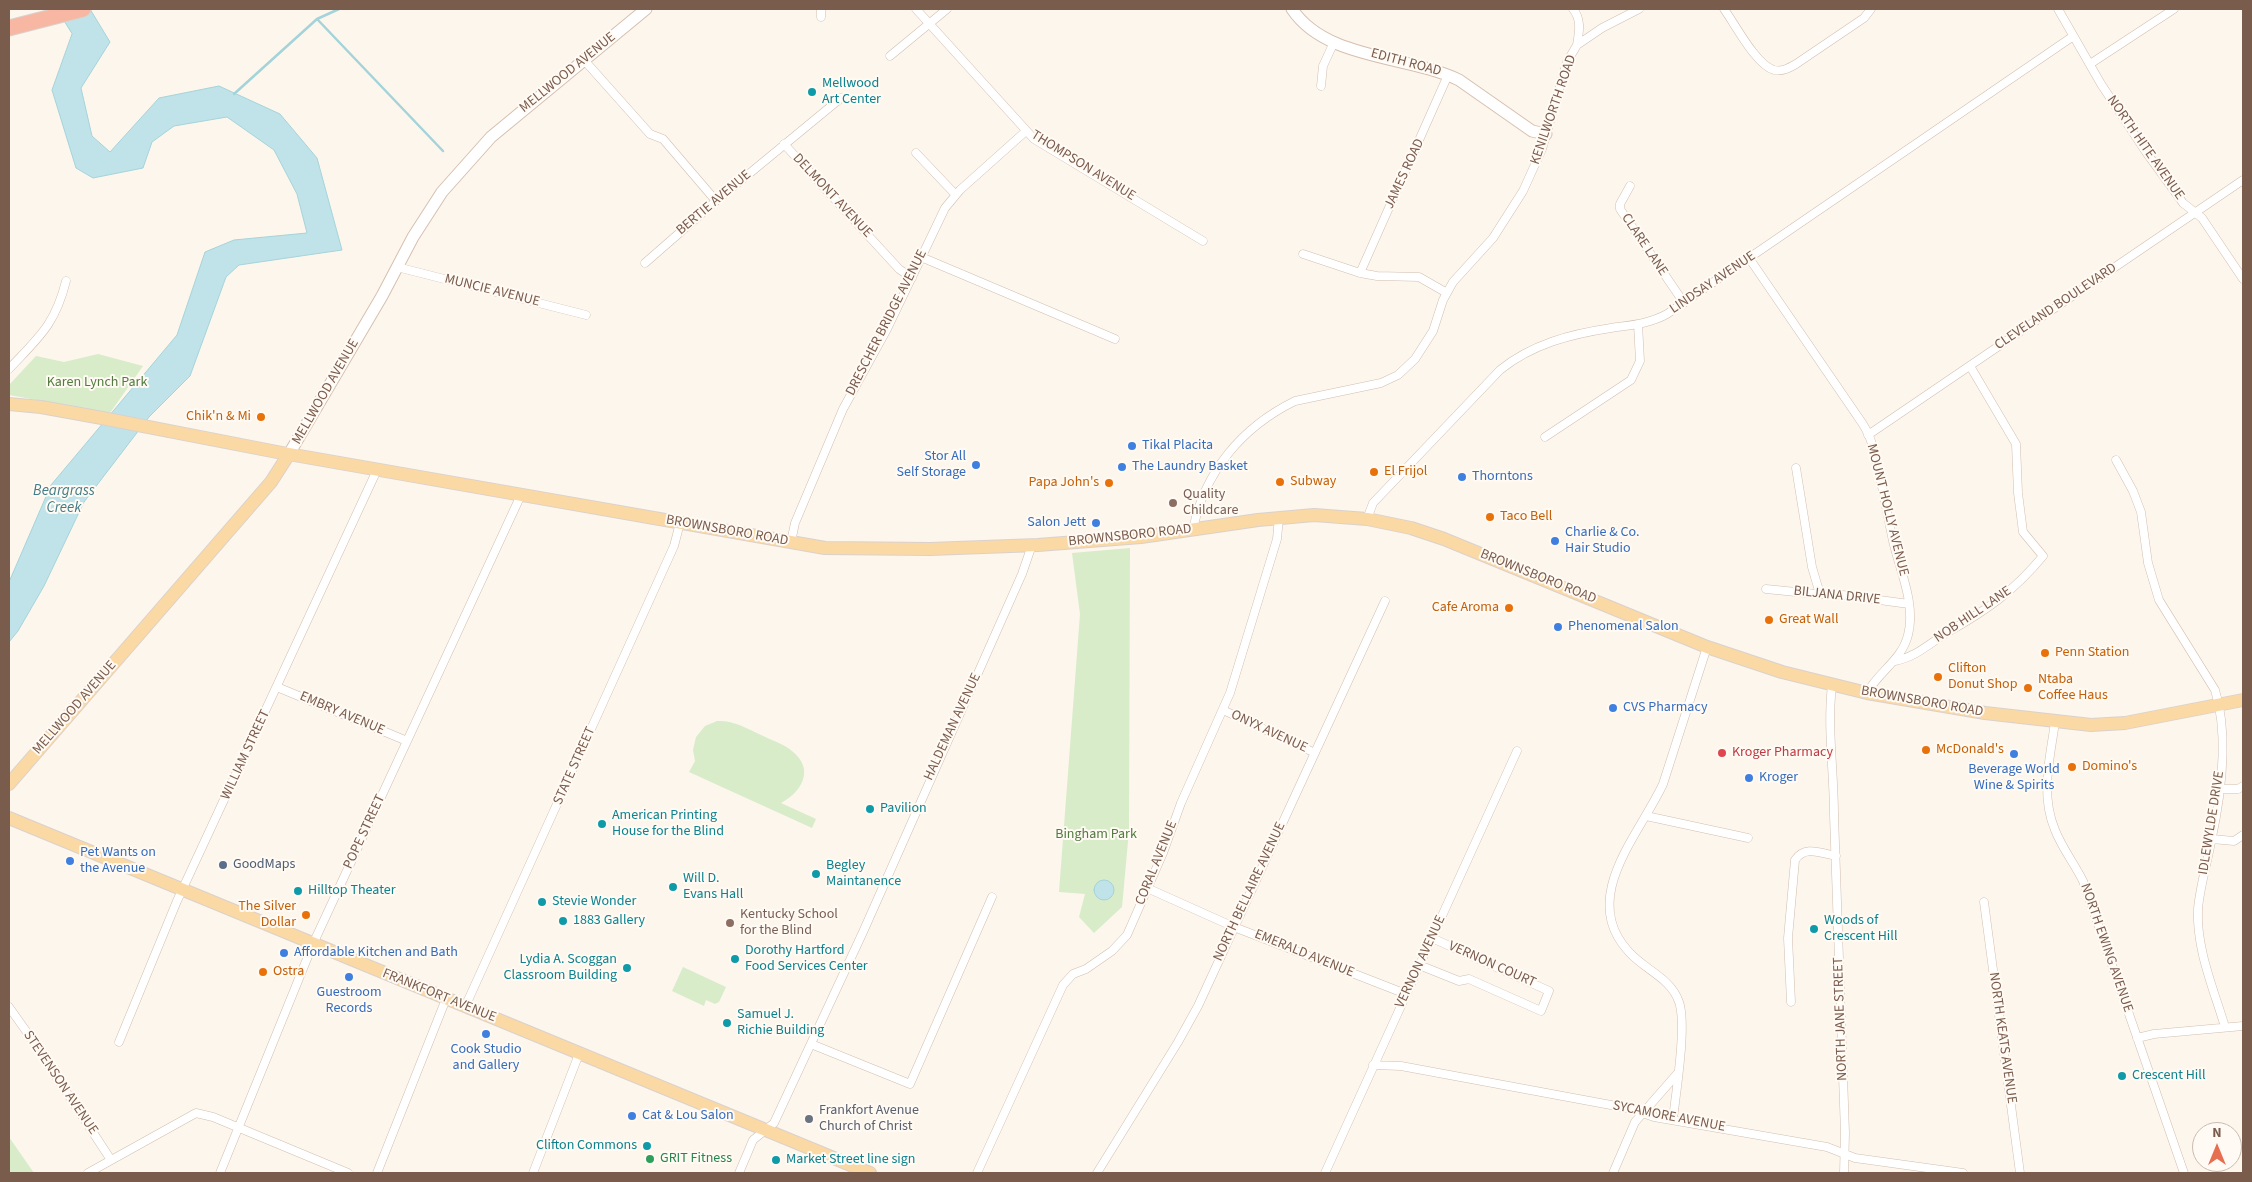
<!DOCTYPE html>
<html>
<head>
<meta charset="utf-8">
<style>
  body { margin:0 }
  #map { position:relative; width:2252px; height:1182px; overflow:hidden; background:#fdf6ec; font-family:"Source Sans 3",sans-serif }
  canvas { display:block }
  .frame { position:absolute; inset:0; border:10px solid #7a5c4d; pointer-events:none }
  .north { position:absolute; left:2192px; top:1122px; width:50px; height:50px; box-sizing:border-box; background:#fffaf3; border:1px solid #cabbb1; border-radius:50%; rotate:0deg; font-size:14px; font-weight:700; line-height:20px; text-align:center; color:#7a5c4d }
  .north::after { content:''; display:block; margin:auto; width:18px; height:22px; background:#e76f51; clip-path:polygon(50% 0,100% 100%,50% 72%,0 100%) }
</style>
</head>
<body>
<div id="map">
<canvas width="2252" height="1182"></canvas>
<div class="frame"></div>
<div class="north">N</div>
</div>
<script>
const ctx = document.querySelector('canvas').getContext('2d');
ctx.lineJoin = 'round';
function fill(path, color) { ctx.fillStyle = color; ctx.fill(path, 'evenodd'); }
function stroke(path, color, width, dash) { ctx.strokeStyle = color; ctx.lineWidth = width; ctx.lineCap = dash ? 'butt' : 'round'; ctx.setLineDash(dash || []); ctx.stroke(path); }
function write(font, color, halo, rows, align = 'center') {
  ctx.font = font + ' "Source Sans 3",sans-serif'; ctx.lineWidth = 4; ctx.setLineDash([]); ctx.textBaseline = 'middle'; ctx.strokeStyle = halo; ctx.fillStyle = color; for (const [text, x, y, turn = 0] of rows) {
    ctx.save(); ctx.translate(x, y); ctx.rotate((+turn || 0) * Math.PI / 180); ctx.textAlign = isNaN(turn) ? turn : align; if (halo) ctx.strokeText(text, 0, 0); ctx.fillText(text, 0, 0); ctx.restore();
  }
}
const green = new Path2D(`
  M98 354 143 366 110 413 9 395V385L36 356 64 362Z
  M1130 548 1129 831 1122 907 1094 933 1079 917 1085 894 1059 892 1080 614 1072 553Z
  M717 721C733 720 746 728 761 735 771 740 784 744 792 751 815 769 802 792 781 803L816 819 812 828 689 772 695 761 693 750 696 737 705 726Z
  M683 967 726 987 719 1002 715 1004 706 1000 704 1006 672 991Z
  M9 1137 34 1173H9Z`);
const water = new Path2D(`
  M57 9H90L110 42 81 88 92 136 110 152 159 98 219 86 280 114 317 158 342 250 239 265 226 277 190 376 149 417 84 502 44 586 18 631 9 642V582L51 485 177 335 205 252 234 240 307 233 297 194 274 150 227 117 174 126 152 142 143 168 93 178 76 168 52 90 72 34Z
  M1094 890a10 10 0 1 1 20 0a10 10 0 1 1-20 0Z`);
const stream = new Path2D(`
  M317 19 443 151
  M234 94 317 19 339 9`);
const street = new Path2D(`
  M821 9V17
  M916 9 1034 139 1203 241
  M1573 9C1582 20 1579 32 1577 45
  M1724 9C1735 24 1756 65 1774 70 1782 72 1789 68 1796 64L1864 18 1871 9
  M2058 9 2101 84 2146 152 2183 203 2202 218 2243 279
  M890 56 947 9
  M584 60 650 134 663 139 716 201
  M2090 64 2174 9
  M1321 86 1323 66 1334 42
  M784 144 899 269 912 278
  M916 153 955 194
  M1630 186 1620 204V209L1684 303
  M1303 254 1360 273 1377 276 1419 277 1447 293
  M921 257 1115 339
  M1749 258 1858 417C1864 425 1869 434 1872 444 1881 476 1886 509 1893 541 1900 571 1916 604 1908 635 1902 660 1879 671 1867 693
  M645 263 716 201 841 98
  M397 267 586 315
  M1360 273 1448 75
  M9 369C39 337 55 325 66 281
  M1868 435 2243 180
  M1545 437 1631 380 1640 361 1638 324
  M2116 460 2133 491 2141 512 2148 563 2159 600 2215 690C2229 735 2221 796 2211 842 2207 864 2200 886 2198 909 2196 949 2214 990 2225 1027
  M1796 468 1812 567 1820 594
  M1367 519 1373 503 1500 370C1532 344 1571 334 1611 328 1630 325 1649 324 1667 314L2072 37
  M1193 530C1204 472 1242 427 1295 401L1381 383 1398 375 1415 359 1433 331 1443 300 1453 282 1493 238 1523 191 1542 149 1567 62 1577 45 1602 28 1639 9
  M791 542 795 523 843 409 887 329 945 208 960 190 1026 131
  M1766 589 1816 594H1835L1909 604
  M1895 661C1916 657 1930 643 1948 632 1987 610 2014 591 2043 556L2023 532 2018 493 2016 444 1970 366
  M1832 685C1827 728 1834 772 1834 815L1845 1133 1844 1173
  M277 687 407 741
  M1223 710 1315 753
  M2055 722C2050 759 2040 794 2055 830 2062 848 2074 863 2083 881L2184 1173
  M2220 789H2238L2243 786
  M1646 816 1748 838
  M2212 839 2234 841 2243 835
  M1147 888 1234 927 1406 994
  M1984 902 2020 1173
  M1419 965 1459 981 1469 979 1541 1011 1549 991 1432 938
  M1791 1002 1788 938 1795 860C1805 845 1820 853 1836 856
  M9 1007 31 1038 111 1160
  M465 1007 674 546 680 523
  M2137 1038 2154 1034 2243 1026
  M119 1042 177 901 377 470
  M811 1044 910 1084 992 897
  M1373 1065 1401 1066 1627 1108 1654 1117 1827 1147 1855 1158 1963 1173
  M1673 1119C1676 1092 1687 1025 1679 1002 1671 978 1645 970 1629 952 1578 898 1640 834 1663 784L1707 647
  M88 1173 196 1113 213 1117 348 1173
  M220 1173 313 944 521 495
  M377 1173 446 999
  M533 1173 579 1054
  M739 1173 753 1140 774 1123 863 932 1022 574 1032 545
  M977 1173 1063 985 1073 974 1086 969 1112 951 1127 935 1163 853 1181 803 1230 693 1277 539 1279 517
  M1097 1173 1178 1042 1198 1006 1385 601
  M1325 1173 1517 751
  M1613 1173 1635 1122 1677 1074`);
const secondary = new Path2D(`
  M1292 9C1326 60 1407 55 1459 80L1532 131 1546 134
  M289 454 382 296 413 237 442 192 491 137 646 9`);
const primary = new Path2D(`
  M9 404 41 407 102 418 277 452 825 548 930 549 1038 545 1141 537 1258 520 1314 515 1367 519 1411 528 1444 539 1707 647 1782 672 1867 693 1985 713 2091 725 2125 723 2243 700
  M9 784 271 482 289 454
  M9 818 870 1173`);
const highway = new Path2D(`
  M9 28 83 9`);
const markers = [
  [812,92,5,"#0f9aa8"],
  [261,417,5,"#e8710a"],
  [1132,446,5,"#3f7fe0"],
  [976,465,5,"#3f7fe0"],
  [1122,467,5,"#3f7fe0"],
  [1374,472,5,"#e8710a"],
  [1462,477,5,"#3f7fe0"],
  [1280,482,5,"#e8710a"],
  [1109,483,5,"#e8710a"],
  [1173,503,5,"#8d6e63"],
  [1490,517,5,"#e8710a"],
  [1096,523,5,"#3f7fe0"],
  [1555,541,5,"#3f7fe0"],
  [1509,608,5,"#e8710a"],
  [1769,620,5,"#e8710a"],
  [1558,627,5,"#3f7fe0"],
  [2045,653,5,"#e8710a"],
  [1938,677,5,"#e8710a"],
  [2028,688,5,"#e8710a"],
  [1613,708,5,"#3f7fe0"],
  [1926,750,5,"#e8710a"],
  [1722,753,5,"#e0444e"],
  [2014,754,5,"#3f7fe0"],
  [2072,767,5,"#e8710a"],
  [1749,778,5,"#3f7fe0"],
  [870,809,5,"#0f9aa8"],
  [602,824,5,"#0f9aa8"],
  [70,861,5,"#3f7fe0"],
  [223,865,5,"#5c6f8a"],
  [816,874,5,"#0f9aa8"],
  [673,887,5,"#0f9aa8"],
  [298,891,5,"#0f9aa8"],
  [542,902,5,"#0f9aa8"],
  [306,915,5,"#e8710a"],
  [563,921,5,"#0f9aa8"],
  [730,923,5,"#8d6e63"],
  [1814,929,5,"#0f9aa8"],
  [284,953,5,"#3f7fe0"],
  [735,959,5,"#0f9aa8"],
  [627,968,5,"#0f9aa8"],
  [263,972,5,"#e8710a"],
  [349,977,5,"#3f7fe0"],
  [727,1023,5,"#0f9aa8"],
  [486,1034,5,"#3f7fe0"],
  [2122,1076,5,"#0f9aa8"],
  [632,1116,5,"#3f7fe0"],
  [809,1119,5,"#6b7280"],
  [647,1146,5,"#0f9aa8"],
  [650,1159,5,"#2e9e5b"],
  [776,1160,5,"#0f9aa8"]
];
const streetNames = [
  ["EDITH ROAD",1406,63,15],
  ["MELLWOOD AVENUE",568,73,-39],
  ["KENILWORTH ROAD",1554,110,-71],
  ["NORTH HITE AVENUE",2145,148,55],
  ["THOMPSON AVENUE",1083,166,32],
  ["JAMES ROAD",1405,174,-65],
  ["DELMONT AVENUE",832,196,47],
  ["BERTIE AVENUE",714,203,-40],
  ["CLARE LANE",1644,245,56],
  ["LINDSAY AVENUE",1713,283,-34],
  ["MUNCIE AVENUE",492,291,14],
  ["CLEVELAND BOULEVARD",2056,307,-34],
  ["DRESCHER BRIDGE AVENUE",887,323,-63],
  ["MELLWOOD AVENUE",326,392,-60],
  ["MOUNT HOLLY AVENUE",1887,510,76],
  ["BROWNSBORO ROAD",727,531,10],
  ["BROWNSBORO ROAD",1130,536,-6],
  ["BROWNSBORO ROAD",1538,577,22],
  ["BILJANA DRIVE",1837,596,6],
  ["NOB HILL LANE",1973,615,-34],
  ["BROWNSBORO ROAD",1922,702,10],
  ["MELLWOOD AVENUE",75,708,-49],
  ["EMBRY AVENUE",342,714,23],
  ["HALDEMAN AVENUE",953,727,-65],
  ["ONYX AVENUE",1269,732,25],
  ["WILLIAM STREET",246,755,-65],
  ["STATE STREET",575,766,-66],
  ["IDLEWYLDE DRIVE",2212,823,-81],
  ["POPE STREET",365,832,-65],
  ["CORAL AVENUE",1157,863,-68],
  ["NORTH BELLAIRE AVENUE",1250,892,-65],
  ["NORTH EWING AVENUE",2106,948,71],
  ["EMERALD AVENUE",1304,954,22],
  ["VERNON AVENUE",1421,962,-65],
  ["VERNON COURT",1492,965,24],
  ["FRANKFORT AVENUE",439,996,22],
  ["NORTH JANE STREET",1841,1019,-92],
  ["NORTH KEATS AVENUE",2002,1038,82],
  ["STEVENSON AVENUE",60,1083,56],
  ["SYCAMORE AVENUE",1669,1117,11]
];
const cultureNames = [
  ["Mellwood",822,84],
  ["Art Center",822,100],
  ["Pavilion",880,809],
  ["American Printing",612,816],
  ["House for the Blind",612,832],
  ["Begley",826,866],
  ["Maintanence",826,882],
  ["Will D.",683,879],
  ["Evans Hall",683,895],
  ["Hilltop Theater",308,891],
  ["Stevie Wonder",552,902],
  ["1883 Gallery",573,921],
  ["Woods of",1824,921],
  ["Crescent Hill",1824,937],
  ["Dorothy Hartford",745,951],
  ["Food Services Center",745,967],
  ["Lydia A. Scoggan",617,960,"right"],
  ["Classroom Building",617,976,"right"],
  ["Samuel J.",737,1015],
  ["Richie Building",737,1031],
  ["Crescent Hill",2132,1076],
  ["Clifton Commons",637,1146,"right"],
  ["Market Street line sign",786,1160]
];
const parkNames = [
  ["Karen Lynch Park",97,383],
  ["Bingham Park",1096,835]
];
const foodNames = [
  ["Chik'n & Mi",251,417,"right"],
  ["El Frijol",1384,472],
  ["Subway",1290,482],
  ["Papa John's",1099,483,"right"],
  ["Taco Bell",1500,517],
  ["Cafe Aroma",1499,608,"right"],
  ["Great Wall",1779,620],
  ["Penn Station",2055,653],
  ["Clifton",1948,669],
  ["Donut Shop",1948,685],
  ["Ntaba",2038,680],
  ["Coffee Haus",2038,696],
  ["McDonald's",1936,750],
  ["Domino's",2082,767],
  ["The Silver",296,907,"right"],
  ["Dollar",296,923,"right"],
  ["Ostra",273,972]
];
const shopNames = [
  ["Tikal Placita",1142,446],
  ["Stor All",966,457,"right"],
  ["Self Storage",966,473,"right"],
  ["The Laundry Basket",1132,467],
  ["Thorntons",1472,477],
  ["Salon Jett",1086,523,"right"],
  ["Charlie & Co.",1565,533],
  ["Hair Studio",1565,549],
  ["Phenomenal Salon",1568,627],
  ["CVS Pharmacy",1623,708],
  ["Beverage World",2014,770,"center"],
  ["Wine & Spirits",2014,786,"center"],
  ["Kroger",1759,778],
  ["Pet Wants on",80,853],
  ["the Avenue",80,869],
  ["Affordable Kitchen and Bath",294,953],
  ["Guestroom",349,993,"center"],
  ["Records",349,1009,"center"],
  ["Cook Studio",486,1050,"center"],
  ["and Gallery",486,1066,"center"],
  ["Cat & Lou Salon",642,1116]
];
const educationNames = [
  ["Quality",1183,495],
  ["Childcare",1183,511],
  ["Kentucky School",740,915],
  ["for the Blind",740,931]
];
const healthNames = [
  ["Kroger Pharmacy",1732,753]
];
const serviceNames = [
  ["GoodMaps",233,865]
];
const worshipNames = [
  ["Frankfort Avenue",819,1111],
  ["Church of Christ",819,1127]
];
const leisureNames = [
  ["GRIT Fitness",660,1159]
];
const waterNames = [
  ["Beargrass",64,492],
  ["Creek",64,509]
];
fill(green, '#d8ecc9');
fill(water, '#bfe3e8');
stroke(water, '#a5d3da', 1);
stroke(stream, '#a5d3da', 2.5);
stroke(street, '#d1beb0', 9);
stroke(secondary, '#d6c0b0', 13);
stroke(primary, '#dad1cd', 14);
stroke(highway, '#dad1cd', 17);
stroke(street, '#fff', 8);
stroke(secondary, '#fff', 11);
stroke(primary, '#fbd9a5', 12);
stroke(highway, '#f7b7a3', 15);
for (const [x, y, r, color] of markers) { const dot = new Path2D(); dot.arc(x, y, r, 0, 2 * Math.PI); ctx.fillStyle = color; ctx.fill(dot); stroke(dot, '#fffaf3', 2); }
write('14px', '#7a5c4d', '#fffaf3', streetNames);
write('14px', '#0d838f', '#fffaf3', cultureNames, 'left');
write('14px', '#537a41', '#fffaf3', parkNames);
write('14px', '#c56008', '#fffaf3', foodNames, 'left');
write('14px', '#366cbe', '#fffaf3', shopNames, 'left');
write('14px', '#785e54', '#fffaf3', educationNames, 'left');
write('14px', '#be3a42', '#fffaf3', healthNames, 'left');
write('14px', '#4e5e75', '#fffaf3', serviceNames, 'left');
write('14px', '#5b616d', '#fffaf3', worshipNames, 'left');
write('14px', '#27864d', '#fffaf3', leisureNames, 'left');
write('italic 15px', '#437c86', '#fffaf3', waterNames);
</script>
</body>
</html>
